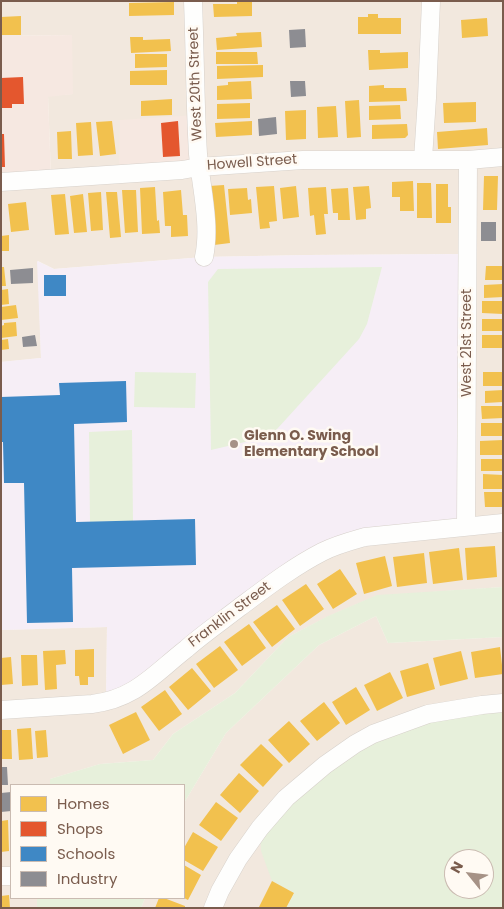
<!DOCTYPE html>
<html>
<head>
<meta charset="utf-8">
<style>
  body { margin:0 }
  #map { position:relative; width:504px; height:909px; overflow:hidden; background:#f9f5f0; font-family:Poppins,sans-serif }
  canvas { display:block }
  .frame { position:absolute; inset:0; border:2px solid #7a5c4d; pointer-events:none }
  .legend { position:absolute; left:10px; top:784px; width:175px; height:115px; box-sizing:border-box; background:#fffaf3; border:1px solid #cabbb1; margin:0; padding:6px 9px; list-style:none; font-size:15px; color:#7a5c4d }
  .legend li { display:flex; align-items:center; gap:10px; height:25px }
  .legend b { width:25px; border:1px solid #cabbb1 }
  .north { position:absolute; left:444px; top:849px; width:50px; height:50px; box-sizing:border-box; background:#fffaf3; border:1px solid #cabbb1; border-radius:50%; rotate:299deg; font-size:14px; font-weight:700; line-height:20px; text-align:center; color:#7a5c4d }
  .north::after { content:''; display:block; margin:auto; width:18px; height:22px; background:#a69286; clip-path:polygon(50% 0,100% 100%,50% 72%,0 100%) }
</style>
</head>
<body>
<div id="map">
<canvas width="504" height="909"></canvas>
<div class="frame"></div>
<ul class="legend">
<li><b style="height:14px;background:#f2c14e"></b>Homes</li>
<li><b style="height:14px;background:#e4572e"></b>Shops</li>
<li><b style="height:14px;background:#3f88c5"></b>Schools</li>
<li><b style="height:14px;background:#8d8d92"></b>Industry</li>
</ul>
<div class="north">N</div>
</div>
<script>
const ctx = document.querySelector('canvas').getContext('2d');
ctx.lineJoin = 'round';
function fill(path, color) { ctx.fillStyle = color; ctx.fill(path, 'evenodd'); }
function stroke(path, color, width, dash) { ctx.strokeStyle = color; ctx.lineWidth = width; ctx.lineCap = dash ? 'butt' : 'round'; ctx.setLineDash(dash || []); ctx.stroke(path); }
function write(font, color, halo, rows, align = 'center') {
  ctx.font = font + ' Poppins,sans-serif'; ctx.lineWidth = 5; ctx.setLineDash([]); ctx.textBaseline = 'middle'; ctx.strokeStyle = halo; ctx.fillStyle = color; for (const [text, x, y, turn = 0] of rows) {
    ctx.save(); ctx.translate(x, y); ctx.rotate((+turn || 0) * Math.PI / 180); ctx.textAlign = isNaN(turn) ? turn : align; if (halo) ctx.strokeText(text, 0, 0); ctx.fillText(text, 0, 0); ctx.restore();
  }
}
const residential = new Path2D(`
  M1 1H503V587L376 596 329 616 288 637 235 693 173 734 153 760 100 764 50 779V785H11V898H37V908H1V630L107 627 106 702 467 254 308 255 204 257 54 269 38 261 41 358 1 362V182L51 178 48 96 72 94V35L1 36Z
  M376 616 388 643 503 637V703L294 893 286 908H141L145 898H184V803L226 733 319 645Z`);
const commercial = new Path2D(`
  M72 35 73 94 48 97 51 178 1 182V36Z
  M196 115 199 167 119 174 120 120Z`);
const education = new Path2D(`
  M468 254 466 526 344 543 106 702 107 627 1 630V362L41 358 37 261 54 269 204 257 308 255Z`);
const green = new Path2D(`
  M382 267 367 324 359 339 277 429 262 438 211 450 208 282 218 269Z
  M135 372 196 373 195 408 134 407Z
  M132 430 133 521 90 522 89 432Z
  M503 587V637L388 643 376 616 319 645 226 733 184 803V785H50V779L100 764 153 760 173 734 235 693 288 637 328 616 377 595Z
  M503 703V908H286L294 893 272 881 261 851 260 828 373 734ZM454 859H484V889H454Z
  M37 898H145L141 908H37Z`);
const homes = new Path2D(`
  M237 1H252V16L214 17 213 4H237Z
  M174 2V15L129 16V3Z
  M368 14H378V18H401V34H358V17H368Z
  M21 16V35H1V17Z
  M487 18 488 36 462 38 461 20Z
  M261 32 262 47 217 50 216 38 237 36 236 33Z
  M130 37H143V40L170 39 171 51 131 53Z
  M368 50H380V53L408 52V68L369 70Z
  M216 52H257L258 64H216Z
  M135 54H167V67L135 68Z
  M263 65V77L217 79V66Z
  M167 70V85H130V71Z
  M251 81 252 99 217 100V86L228 85V82Z
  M384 85V88H406L407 101 369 102V86Z
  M172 99V115L141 116V101Z
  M359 100 361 137 347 138 345 101Z
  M476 102V122L444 123 443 103Z
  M250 103V118L217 119V104Z
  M400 105 401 119 369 120V106Z
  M336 106 338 137 318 138 317 107Z
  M306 110V139L286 140 285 111Z
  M112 121 116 154 100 156 96 122Z
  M252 121V135L216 137 215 123Z
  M91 122 93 155 78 156 76 123Z
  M407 124 408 135 405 138 372 139V125Z
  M487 128 488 145 438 149 437 132Z
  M71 131 72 159H58L57 132Z
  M484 176H498L497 210H483Z
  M413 181 414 211H400V197H392V182Z
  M417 183H431L432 218H417Z
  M436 184H448V207H451V223H436Z
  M224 185 230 243 214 245 209 186Z
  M274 186 277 221 269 222 270 228 260 229 256 187Z
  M296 186 299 217 283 219 280 188Z
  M369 186 371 208 366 209V219L356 220 353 187Z
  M155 187 157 221 159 220 160 233 142 234 140 188Z
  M326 187 328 214H324L326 234 316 235 314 215 310 216 308 188Z
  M247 188 248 200 251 199 252 213 230 215 228 189Z
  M348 188 350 220H338V213H333L331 189Z
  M122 190H136L138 232 125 233Z
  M181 190 183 215H187L188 236 171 237V226H165L163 192Z
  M101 192 103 230 91 231 88 193Z
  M106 192H117L121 237 110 238Z
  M65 194 69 234 55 235 51 195Z
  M83 194 87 232 74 233 70 196Z
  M26 202 29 230 11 232 8 204Z
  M9 235V251H1V236Z
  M486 266H503V280H485Z
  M1 267H4L6 286H1Z
  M503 284V297L484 298V285Z
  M8 289 9 304 1 305V290Z
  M482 301H503V314L482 313Z
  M16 305 18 318 1 320V307Z
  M482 319H503V331H482Z
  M16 322 17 336 1 338V326L4 325V323Z
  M482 335H503V348H482Z
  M8 339 9 349 1 350V340Z
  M483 372H503V386H483Z
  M503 390V402L485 403V391Z
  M481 406H503V418L482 419Z
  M481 423H503V436H481Z
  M503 440V455H480V441Z
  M481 459H503V471H481Z
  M483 474 503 475V489H483Z
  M484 492H503V507H485Z
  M495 546 497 577 467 580 465 548Z
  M459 548 463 580 433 584 429 552Z
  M424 553 427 583 397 587 393 557Z
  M385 556 392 586 364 594 356 563Z
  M340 569 357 594 333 609 317 584Z
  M306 584 324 609 300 626 282 600Z
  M277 605 295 629 272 647 253 622Z
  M249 624 266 648 242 666 224 642Z
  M220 646 238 670 214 688 196 664Z
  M500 647 503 674 475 678 471 652Z
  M94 649V677H88V685H80L79 676H75V650Z
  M65 650 66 664 56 665 57 689 45 690 43 651Z
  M461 651 468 679 440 686 433 658Z
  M21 655H37L38 685 22 686Z
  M11 657 13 684 1 685V658Z
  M428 663 435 689 407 697 400 671Z
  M192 668 211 691 188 710 169 687Z
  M390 672 403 698 377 711 364 685Z
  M356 687 370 710 346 725 332 702Z
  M165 690 182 714 159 731 141 707Z
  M324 702 340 723 317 741 300 721Z
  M136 712 150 740 123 754 109 725Z
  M289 721 310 744 289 763 268 740Z
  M31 728 33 759 19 760 17 729Z
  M1 730H11L12 759H1Z
  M46 730 48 757 37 758 35 731Z
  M261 744 283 765 263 787 240 765Z
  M239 773 259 791 240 813 220 795Z
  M216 802 238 818 221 841 199 825Z
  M8 820 9 851 1 852V821Z
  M193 832 218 847 203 871 184 860V848Z
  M184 865 201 875 188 900 184 898Z
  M272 881 294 893 286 908 259 907Z
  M9 895 10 908H1V896Z
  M159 898H164L185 906V908H155Z`);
const shops = new Path2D(`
  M23 77 24 104H12V108H2L1 78Z
  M178 121 180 156 163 157 161 123Z
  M1 134H4L5 167H1Z`);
const schools = new Path2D(`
  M44 275H66V296H44Z
  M126 381 127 422 74 424 76 522 195 519 196 565 72 568 73 622 27 623 24 483H4L3 442H1V397L60 395 59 383Z`);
const industry = new Path2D(`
  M305 29 306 47 290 48 289 30Z
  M290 81H305L306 96 291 97Z
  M276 117 277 134 259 136 258 119Z
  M481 222H496V241H481Z
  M33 268V283L11 284 10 270Z
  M35 335 37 346 23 347 22 337Z
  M1 767H7L8 785H1Z
  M11 792V811L1 812V793Z`);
const minor = new Path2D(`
  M193 1C195 52 195 103 198 154 201 187 211 225 204 257
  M423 159 427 98 431 1
  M1 182 182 170 199 167 303 160H468L503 157
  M466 526 468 160
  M1 710 92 704C135 699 154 674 186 649 203 634 222 621 240 607 267 587 293 567 322 552 336 545 351 541 365 537L503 523
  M1 876H11
  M213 908 220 891 238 859 260 828 286 798 325 765 355 744 373 734 428 714 482 705 503 703`);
const markers = [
  [234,444,5,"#a69286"]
];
const streetNames = [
  ["West 20th Street",196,84,-92],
  ["Howell Street",252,163,-4],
  ["West 21st Street",467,343,-90],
  ["Franklin Street",230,615,-37]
];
const poiNames = [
  ["Glenn O. Swing",244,436],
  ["Elementary School",244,452]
];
fill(residential, '#f2e8de');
fill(commercial, '#f6e8e1');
fill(education, '#f6eef6');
fill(green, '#e7f0db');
fill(homes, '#f2c14e');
fill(shops, '#e4572e');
fill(schools, '#3f88c5');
fill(industry, '#8d8d92');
stroke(minor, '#d7d1cb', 19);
stroke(minor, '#fefefd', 18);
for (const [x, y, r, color] of markers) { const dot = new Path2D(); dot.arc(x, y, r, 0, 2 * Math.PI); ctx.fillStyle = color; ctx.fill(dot); stroke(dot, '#fffaf3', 2); }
write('14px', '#7a5c4d', '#fffaf3', streetNames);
write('bold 14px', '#7a5c4d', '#fffaf3', poiNames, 'left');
</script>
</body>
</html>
